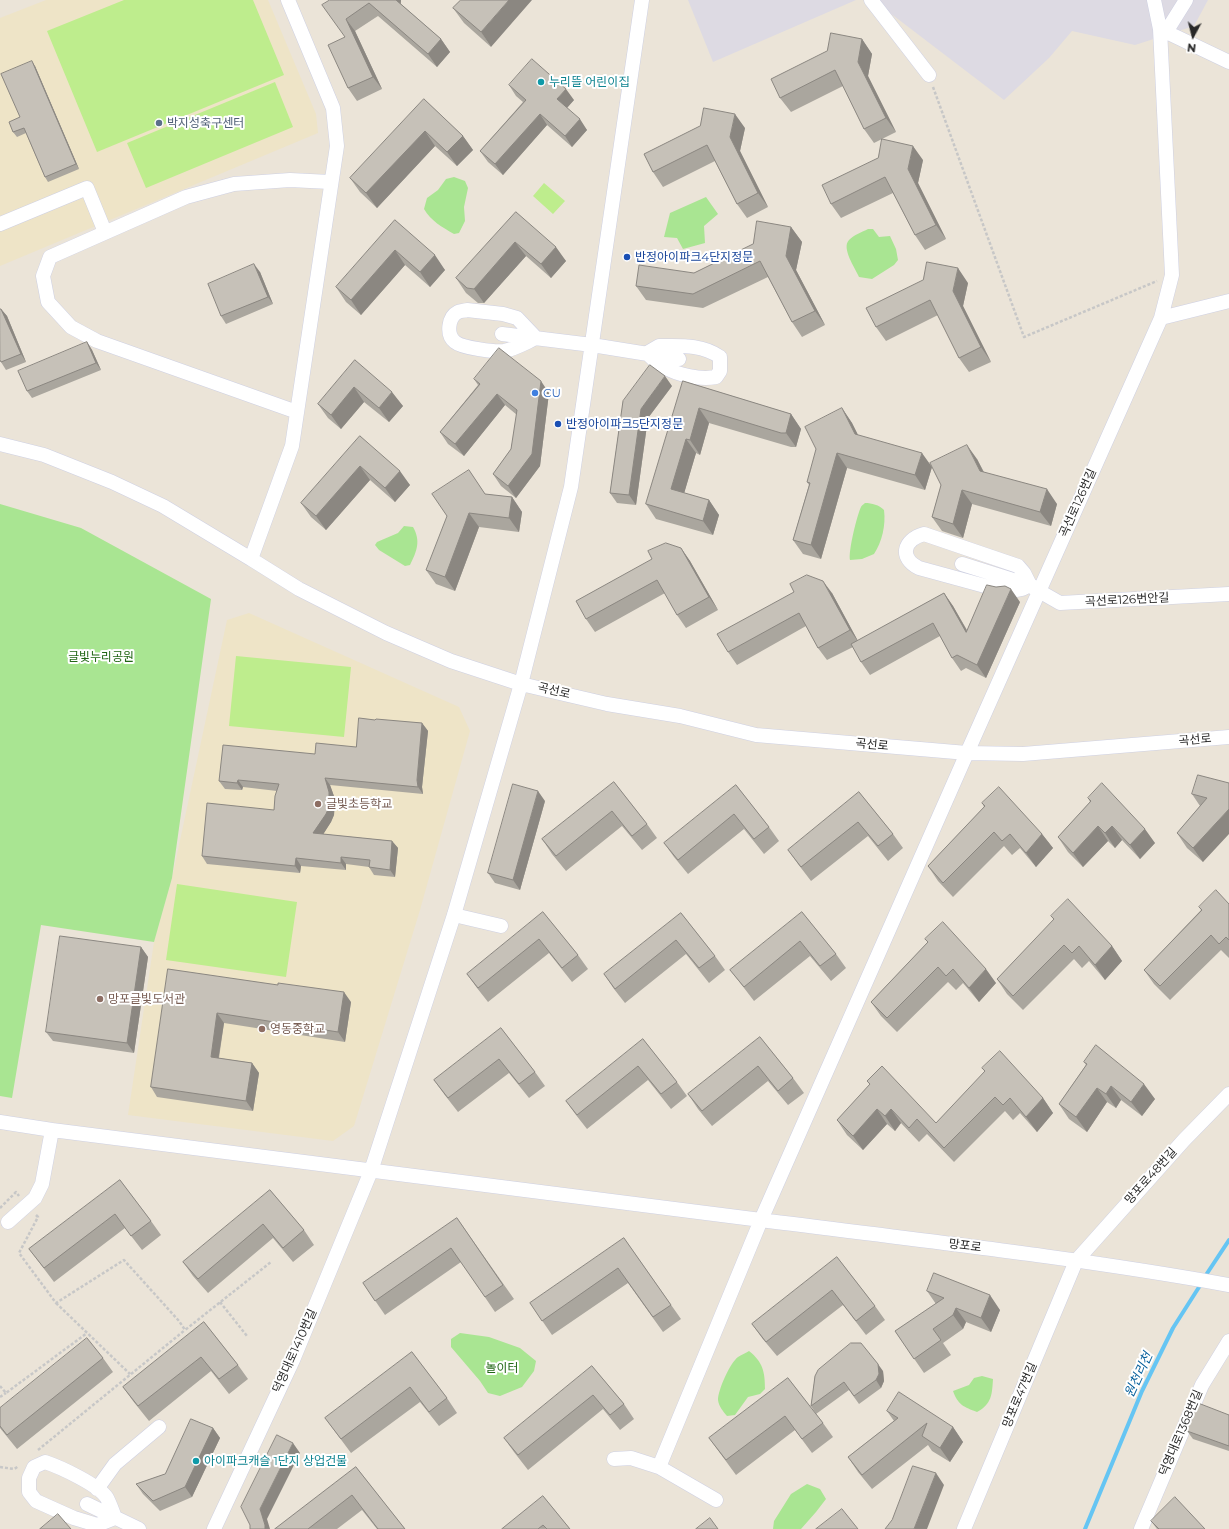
<!DOCTYPE html>
<html>
<head>
<meta charset="utf-8">
<style>
  body { margin:0 }
  #map { position:relative; width:1229px; height:1529px; overflow:hidden; background:#ebe4d8; font-family:Montserrat,sans-serif }
  canvas { display:block }
  .north { position:absolute; left:1173px; top:16px; width:40px; height:40px; -webkit-text-stroke:3px #fff; paint-order:stroke; rotate:187deg; font-size:11px; font-weight:700; line-height:16px; text-align:center; color:#282828 }
  .north::after { content:''; display:block; margin:auto; width:14px; height:18px; background:#282828; clip-path:polygon(50% 0,100% 100%,50% 72%,0 100%) }
</style>
</head>
<body>
<div id="map">
<canvas width="1229" height="1529"></canvas>
<div class="north">N</div>
</div>
<script>
const ctx = document.querySelector('canvas').getContext('2d');
ctx.lineJoin = 'round';
function fill(path, color) { ctx.fillStyle = color; ctx.fill(path, 'evenodd'); }
function stroke(path, color, width, dash) { ctx.strokeStyle = color; ctx.lineWidth = width; ctx.lineCap = dash ? 'butt' : 'round'; ctx.setLineDash(dash || []); ctx.stroke(path); }
function write(font, color, halo, rows, align = 'center') {
  ctx.font = font + ' Montserrat,"Noto Sans KR",sans-serif'; ctx.lineWidth = 4; ctx.setLineDash([]); ctx.textBaseline = 'middle'; ctx.strokeStyle = halo; ctx.fillStyle = color; for (const [text, x, y, turn = 0] of rows) {
    ctx.save(); ctx.translate(x, y); ctx.rotate((+turn || 0) * Math.PI / 180); ctx.textAlign = isNaN(turn) ? turn : align; if (halo) ctx.strokeText(text, 0, 0); ctx.fillText(text, 0, 0); ctx.restore();
  }
}
const industrial = new Path2D(`
  M688 0H856L713 62Z
  M873 0H1208L1194 26 1135 45 1072 31 1049 58 1004 100Z`);
const education = new Path2D(`
  M46 0H268L316 114 318 133 0 266V18Z
  M249 613 459 707 470 731 420 910 354 1126 333 1141 128 1115 154 942 172 878 227 620Z`);
const green = new Path2D(`
  M454 177 465 181 468 188 464 207 465 221 459 233 454 234C442 227 431 221 424 209L427 198 438 190 446 179Z
  M706 197 718 214 704 226 705 243 683 249 677 238 664 237 670 213Z
  M868 229H873L879 237 890 236 896 249 898 260 894 265 872 279 859 277C855 268 841 248 849 240 854 235 862 232 868 229Z
  M865 503C872 503 879 505 884 510 886 525 882 542 874 554L862 559 850 560C848 552 857 515 861 507 861 506 865 503 865 503Z
  M0 504 81 528 211 599 172 878 154 942 41 925 12 1098 0 1096Z
  M404 526 413 527C421 541 417 551 410 565L405 566 379 550 375 545 377 542 398 533Z
  M460 1333 489 1337 520 1348 536 1361 534 1371 522 1387 500 1396 488 1393 480 1381 451 1347V1339Z
  M749 1351C763 1362 765 1372 765 1389L760 1394 748 1397 735 1415 727 1416C723 1411 719 1407 718 1400 718 1390 730 1363 738 1357 741 1355 746 1353 749 1351Z
  M982 1376 993 1379C992 1394 992 1404 977 1412 964 1407 958 1405 953 1391L969 1385 974 1378Z
  M807 1484 820 1489 826 1499 816 1512 801 1529H773L774 1521 791 1494Z`);
const pitch = new Path2D(`
  M124 0H253L284 75 97 152 47 31Z
  M275 82 293 127 146 188 127 143Z
  M544 183 565 201 553 214 533 196Z
  M236 656 351 667 344 737 229 726Z
  M177 884 297 902 286 977 166 960Z`);
const stream = new Path2D(`
  M1204 1278 1229 1240
  M1085 1529 1142 1391 1173 1328 1201 1284`);
const path = new Path2D(`
  M933 87 1024 337 1157 281
  M0 1208 16 1192 19 1196
  M36 1215 38 1217 19 1253 56 1303 124 1260 179 1321 185 1330 271 1262
  M220 1302 247 1336
  M56 1303 130 1374
  M0 1386 6 1393 87 1333
  M0 1397 6 1393
  M38 1450 185 1330
  M0 1467 14 1469 19 1466`);
const minor = new Path2D(`
  M871 0 929 75
  M1154 0 1160 29 1172 275 1161 318
  M1160 29 1229 62
  M1166 32 1186 0
  M0 224 87 188 105 232
  M1229 301 1161 318 967 753 761 1220C917 1240 1074 1257 1229 1285
  M467 310 503 314 517 318 536 338C525 343 515 349 504 351 495 352 462 348 455 342 446 335 448 317 458 312 460 311 464 311 467 310Z
  M502 334 592 345 679 359
  M659 346C680 346 702 344 720 357V371L716 377C700 380 678 375 664 367 657 364 652 358 647 353Z
  M297 412 97 341 71 327 48 302 43 276 50 257 186 197 234 184 290 180 330 182
  M0 444 44 455 112 482 163 506 251 559 292 446 337 146 333 108 288 0
  M924 534 1018 566 1024 573 1030 585 1022 589 1007 592 919 568C899 558 903 540 924 534Z
  M251 559 299 589 386 633 451 661 521 684 607 704 680 716 756 735 967 753 1023 754 1229 737
  M962 564 1032 586
  M1032 587 1060 603 1229 594
  M454 915 501 926
  M0 1122 52 1130 761 1220 659 1467
  M8 1222 35 1198 42 1184 52 1130
  M614 1459 631 1458 659 1467 716 1500
  M45 1462C60 1467 99 1485 107 1498 110 1504 113 1512 115 1518L97 1525 74 1518 36 1501 29 1492V1478L34 1467Z
  M97 1489 115 1464 159 1427
  M87 1504 139 1529
  M214 1529 293 1360 371 1171 454 915 521 684 571 487 642 0
  M964 1529 1076 1261 1184 1140 1229 1094
  M1141 1529 1202 1385 1229 1341`);
const wall = new Path2D(`
  M330 0H401V4L441 39 450 52 437 67 378 16 355 31 382 89 357 101 348 88 345 37Z
  M461 0 491 47 464 23 453 8Z
  M862 39 872 54 868 76 896 132 874 143 864 129 843 86 791 112 780 98Z
  M35 66 79 169 48 182 45 177 26 133 17 137 13 132 20 117Z
  M509 85 574 100 567 108 587 130 572 147 547 125 503 175 488 162 480 151 523 102 516 96Z
  M424 99 463 136 473 150 457 166 435 146 377 208 360 192 350 178Z
  M745 128 740 151 768 207 747 218 737 204 715 161 663 187 653 172 644 154Z
  M878 158 923 160 918 183 946 239 925 250 915 235 893 193 841 218 831 204Z
  M516 212 566 261 551 278 526 256 484 303H478L466 293 456 278Z
  M395 220 445 270 430 287 405 265 361 315 346 302 336 287Z
  M791 227 802 242 796 270 825 325 802 337 792 322 768 277 703 308 646 300 636 286 694 273Z
  M260 272 273 304 226 324 221 316Z
  M968 283 963 306 991 362 969 372 959 358 938 315 886 341 876 327 866 308Z
  M1 309 7 316 26 362 6 370 1 362Z
  M87 342 92 350 101 370 32 398 27 391Z
  M355 360 403 406 389 422 364 402 341 429 328 418 318 404Z
  M474 379 549 393 540 466 516 498 501 486 493 474 511 449 517 415 505 405 464 456 448 444 440 432 478 385Z
  M683 381 791 414 801 429 796 447H791L709 423 700 455 696 453 684 493 709 500 719 515 713 535 656 519 646 504Z
  M672 386 648 418 636 505 617 503 610 493 623 401Z
  M842 408 852 423 858 435 932 467 925 490 847 468 821 559 803 554 793 540 809 485 807 482Z
  M360 436 410 485 395 502 370 480 326 530 311 517 301 503Z
  M977 459 984 472 1057 504 1051 526 972 504 963 538 942 531 932 517 941 485Z
  M479 485 485 494 512 497 522 512 519 532 479 527 455 591 436 584 426 570Z
  M681 548 690 561 718 610 686 628 677 615 665 593 595 632 586 619Z
  M832 593 858 641 944 593 953 606 967 630 1020 602 986 678 966 668 961 671 952 658 940 636 870 675 861 662 853 647 827 660 818 648 806 626 737 665 728 652Z
  M375 720 422 723 428 731 422 787 423 794 330 785 335 799 334 815 331 822 323 834 392 841 398 848 395 877 374 875 369 867 346 864V870L301 866 300 873 207 864 202 856 274 810 277 791 243 787 242 790 225 789 219 781 315 754 356 747Z
  M614 782 647 824 657 838 642 850 622 826 566 871 552 854 542 839Z
  M1229 783 1203 862 1187 848 1177 833 1200 806 1192 794Z
  M736 785 769 827 779 841 764 854 744 829 688 874 674 857 664 843Z
  M859 792 893 834 903 848 888 861 868 836 811 881 798 864 788 850Z
  M1088 798 1155 843 1140 859 1122 840 1115 848 1108 841 1083 867 1068 852 1058 837 1090 802Z
  M545 801 520 890 495 883 488 873Z
  M982 803 1042 834 1053 848 1036 867 1020 848 1012 855 1004 846 953 897 938 881 928 866 984 807Z
  M1229 904V958L1221 950 1170 1000 1154 984 1144 970 1201 910 1199 907Z
  M543 912 578 955 588 969 572 982 549 953 488 1002 477 988 467 974Z
  M802 912 836 954 846 968 831 981 810 956 754 1001 741 984 730 970Z
  M681 913 715 956 725 970 709 983 686 954 625 1003 614 989 604 974Z
  M1051 916 1112 946 1122 961 1105 980 1089 961 1082 968 1074 959 1023 1010 1007 994 997 979 1054 920Z
  M925 939 996 983 979 1002 963 983 956 990 948 982 897 1032 881 1016 871 1002 928 942Z
  M141 947 148 957 134 1053 53 1041 46 1032Z
  M168 969 351 1002 345 1042 224 1023 219 1058 252 1063 259 1073 253 1111 157 1097 151 1087Z
  M501 1028 535 1072 545 1086 529 1098 509 1073 458 1112 444 1094 434 1080Z
  M760 1037 793 1078 804 1093 788 1105 768 1081 712 1126 698 1109 688 1094Z
  M643 1039 677 1082 687 1096 671 1109 648 1080 587 1129 576 1115 566 1101Z
  M1084 1062 1155 1099 1142 1116 1121 1100 1116 1108 1107 1102 1087 1132 1069 1119 1059 1104 1086 1065Z
  M982 1068 1043 1098 1053 1113 1037 1132 1020 1113 1013 1120 1005 1111 954 1162 927 1134 919 1142 901 1123 895 1131 887 1124 863 1150 847 1135 837 1120 870 1085 867 1081 936 1123 985 1072Z
  M120 1180 151 1221 161 1235 142 1250 125 1228 54 1282 29 1249Z
  M270 1190 304 1230 314 1245 293 1262 273 1238 208 1293 193 1276 183 1262Z
  M457 1218 514 1299 495 1312 461 1262 385 1315 363 1283Z
  M624 1238 681 1319 663 1332 628 1283 552 1335 530 1303Z
  M837 1257 875 1306 885 1320 866 1335 843 1305 777 1356 762 1338 752 1324Z
  M927 1291 1000 1310 991 1332 966 1322 963 1329 943 1343 951 1355 924 1373 895 1331 936 1304Z
  M204 1322 238 1365 248 1379 229 1394 211 1371 149 1421 133 1401 123 1387Z
  M412 1352 447 1398 457 1413 439 1426 420 1402 351 1453 325 1418Z
  M103 1358 113 1372 17 1449 0 1428V1408Z
  M592 1366 624 1404 634 1419 620 1430 603 1409 528 1470 514 1452 504 1438Z
  M883 1371 884 1381 881 1388 859 1404 849 1390 816 1414 811 1406 815 1376Z
  M788 1378 823 1423 833 1437 812 1453 795 1430 736 1475 709 1438Z
  M887 1411 953 1427 963 1442 950 1462 932 1451 928 1445 872 1489 858 1472 848 1457 894 1421Z
  M1229 1415V1451L1193 1439 1187 1431Z
  M213 1428 220 1438 192 1497 160 1511 143 1494 136 1484 165 1474Z
  M356 1467 405 1529H377L362 1510 337 1529H275Z
  M543 1496 570 1529H502Z
  M1151 1521 1205 1529H1157Z`);
const shadedWall = new Path2D(`
  M394 0H401L400 8Z
  M509 0H532L491 47 481 32Z
  M346 19 355 31 382 89 373 77Z
  M441 39 450 52 437 67 428 54Z
  M862 39 872 54 868 76 896 132 886 118 858 62Z
  M32 61 35 66 79 169 76 164Z
  M566 89 574 100 565 110 557 99Z
  M540 114 547 125 503 175 495 164Z
  M735 114 745 128 740 151 768 207 758 193 730 137Z
  M580 119 587 130 572 147 565 136Z
  M425 131 435 146 377 208 366 193Z
  M463 136 473 150 457 166 447 152Z
  M913 146 923 160 918 183 946 239 936 225 908 169Z
  M791 227 802 242 796 270 825 325 815 311 786 256Z
  M515 242 526 256 484 303 474 289Z
  M556 247 566 261 551 278 541 264Z
  M395 250 405 265 361 315 351 300Z
  M435 255 445 270 430 287 420 272Z
  M254 264 260 272 273 304 268 297Z
  M958 268 968 283 963 306 991 362 981 347 953 291Z
  M1 309 7 316 26 362 21 354Z
  M87 342 92 350 101 370 96 363Z
  M665 376 672 386 648 418 636 505 629 495 641 409Z
  M541 381 549 393 540 466 516 498 508 486Z
  M354 387 364 402 341 429 331 415Z
  M392 392 403 406 389 422 379 408Z
  M497 394 505 405 464 456 455 444Z
  M699 408 709 423 700 455 690 440Z
  M842 408 852 423 865 449 855 434Z
  M791 414 801 429 796 447 786 433Z
  M686 439 696 453 681 504 671 489Z
  M967 445 977 459 990 485 980 471Z
  M837 453 847 468 821 559 811 545Z
  M922 453 932 467 925 490 915 475Z
  M360 466 370 480 326 530 316 516Z
  M400 471 410 485 395 502 385 488Z
  M1047 489 1057 504 1051 526 1040 512Z
  M962 490 972 504 963 538 953 524Z
  M512 497 522 512 519 532 509 518Z
  M709 500 719 515 713 535 703 521Z
  M469 513 479 527 455 591 445 577Z
  M681 548 690 561 718 610 709 597Z
  M823 581 832 593 859 643 850 630Z
  M1011 589 1020 602 986 678 977 665Z
  M944 593 953 606 975 645 966 632Z
  M422 723 428 731 422 787 423 794 418 787 417 780Z
  M325 778 330 785 335 799 334 815 331 822 319 841 313 833Z
  M238 780 243 787 242 790 237 783Z
  M538 791 545 801 520 890 513 880Z
  M1229 809V834L1203 862 1193 848Z
  M1098 826 1108 841 1083 867 1073 853Z
  M1112 826 1122 840 1115 848 1105 833Z
  M1145 829 1155 843 1140 859 1130 845Z
  M1042 834 1053 848 1036 867 1026 853Z
  M392 841 398 848 395 877 390 870Z
  M341 857 346 864V870L341 863Z
  M296 858 301 866 300 873 295 866Z
  M1112 946 1122 961 1105 980 1095 965Z
  M141 947 148 957 134 1053 127 1043Z
  M986 969 996 983 979 1002 969 988Z
  M344 992 351 1002 345 1042 338 1032Z
  M217 1013 224 1023 217 1067 211 1057Z
  M252 1063 259 1073 253 1111 246 1101Z
  M1144 1084 1155 1099 1142 1116 1131 1102Z
  M1111 1086 1121 1100 1116 1108 1106 1094Z
  M1097 1088 1107 1102 1087 1132 1076 1117Z
  M1043 1098 1053 1113 1037 1132 1026 1117Z
  M877 1109 887 1124 863 1150 853 1136Z
  M891 1109 901 1123 895 1131 885 1116Z
  M990 1295 1000 1310 991 1332 981 1318Z
  M956 1308 966 1322 963 1329 953 1315Z
  M878 1364 883 1371 884 1381 881 1388 876 1380Z
  M953 1427 963 1442 950 1462 940 1448Z
  M213 1428 220 1438 192 1497 185 1487Z
  M293 1443 300 1453 267 1519 270 1529H265L260 1509Z
  M936 1473 944 1485 927 1529H914Z`);
const building = new Path2D(`
  M330 0H396L441 39 428 54 369 3 346 19 373 77 348 88 328 45 345 37 322 5Z
  M461 0H509L481 32 453 8Z
  M831 33 862 39 858 62 886 118 864 129 835 70 780 98 771 79 827 51Z
  M532 59 566 89 557 99 580 119 565 136 540 114 495 164 480 151 526 100 509 85Z
  M32 61 76 164 45 177 24 128 13 132 9 122 20 117 1 74Z
  M424 99 463 136 447 152 425 131 366 193 350 178Z
  M704 108 735 114 730 137 758 193 737 204 707 145 653 172 644 154 700 126Z
  M882 139 913 146 908 169 936 225 915 235 885 177 831 204 822 185 878 158Z
  M516 212 556 247 541 264 515 242 474 289 467 288 456 278Z
  M395 220 435 255 420 272 395 250 351 300 336 287Z
  M757 221 791 227 786 256 815 311 792 322 760 261 693 294 636 286 639 265 694 273 753 244Z
  M927 262 958 268 953 291 981 347 959 358 930 300 876 327 866 308 923 280Z
  M254 264 268 297 221 316 208 284Z
  M0 309H1L21 354 1 362 0 360Z
  M87 342 96 363 27 391 18 371Z
  M499 348 541 381 532 454 508 486 493 474 511 449 517 410 497 394 455 444 440 432 480 384 474 379Z
  M355 360 392 392 379 408 354 387 331 415 318 404Z
  M650 365 665 376 641 409 629 495 610 493 623 401Z
  M683 381 791 414 786 433H781L699 408 690 440 686 439 671 489 709 500 703 521 646 504Z
  M842 408 855 434 922 453 915 475 837 453 811 545 793 540 810 483 807 482 816 449 805 427Z
  M360 436 400 471 385 488 360 466 316 516 301 503Z
  M967 445 980 471 1047 489 1040 512 962 490 953 524 932 517 941 485 930 463Z
  M469 470 485 494 512 497 509 518 469 513 445 577 426 570 447 516 432 494Z
  M666 543 681 548 709 597 677 615 657 580 586 619 576 601 652 559 648 551Z
  M807 575 823 581 850 630 818 648 799 613 728 652 717 634 794 592 790 584Z
  M987 585 996 587 1005 586 1011 589 977 665 957 655 952 658 933 623 861 662 851 644 944 593 966 632Z
  M359 718 375 720 376 719 422 723 417 780 418 787 325 778 329 792V807L326 814 313 833 392 841 390 870 369 867 370 860 341 857V863L296 858 295 866 202 856 207 803 274 810 275 796 279 784 238 780 237 783 219 781 223 745 315 754 316 743 356 747Z
  M1198 775 1229 783V809L1193 848 1177 833 1207 798 1192 794Z
  M614 782 647 824 632 836 612 811 556 856 542 839Z
  M1102 783 1145 829 1130 845 1112 826 1105 833 1098 826 1073 853 1058 837 1091 801 1088 798Z
  M513 784 538 791 513 880 488 873Z
  M736 785 769 827 754 839 734 814 678 860 664 843Z
  M999 787 1042 834 1026 853 1010 834 1002 841 994 832 943 883 928 866 985 806 982 803Z
  M859 792 893 834 878 846 858 822 801 867 788 850Z
  M1216 890 1229 904V940L1226 937 1219 944 1211 935 1160 986 1144 970 1202 910 1199 907Z
  M1068 899 1112 946 1095 965 1079 946 1072 953 1064 945 1013 996 997 979 1054 919 1051 916Z
  M543 912 578 955 562 968 539 939 478 988 467 974Z
  M802 912 836 954 820 966 800 941 744 987 730 970Z
  M681 913 715 956 699 968 676 940 615 989 604 974Z
  M943 922 986 969 969 988 953 969 946 976 938 967 887 1018 871 1002 928 942 925 939Z
  M60 936 141 947 127 1043 46 1032Z
  M168 969 278 985V983L344 992 338 1032 217 1013 211 1057 252 1063 246 1101 151 1087Z
  M501 1028 535 1072 519 1084 499 1059 448 1098 434 1080Z
  M760 1037 793 1078 778 1091 758 1066 702 1111 688 1094Z
  M643 1039 677 1082 661 1094 638 1066 577 1115 566 1101Z
  M1096 1045 1144 1084 1131 1102 1111 1086 1106 1094 1097 1088 1076 1117 1059 1104 1087 1064 1084 1062Z
  M1000 1051 1043 1098 1026 1117 1010 1098 1003 1105 995 1097 944 1148 917 1119 909 1128 891 1109 885 1116 877 1109 853 1136 837 1120 870 1084 867 1081 882 1066 936 1123 985 1071 982 1068Z
  M120 1180 151 1221 131 1236 115 1214 44 1268 29 1249Z
  M270 1190 304 1230 283 1248 263 1224 198 1279 183 1262Z
  M457 1218 503 1285 485 1297 451 1248 375 1301 363 1283Z
  M624 1238 671 1305 653 1317 618 1268 542 1321 530 1303Z
  M837 1257 875 1306 856 1321 832 1290 766 1342 752 1324Z
  M934 1273 990 1295 981 1318 956 1308 953 1315 933 1329 941 1340 914 1359 895 1331 944 1298 927 1291Z
  M204 1322 238 1365 219 1379 201 1357 138 1406 123 1387Z
  M87 1338 103 1358 7 1435 0 1426V1408Z
  M851 1343H861L878 1364 879 1374 876 1380 854 1396 844 1382 811 1406 815 1376 818 1370Z
  M412 1352 447 1398 429 1412 410 1387 341 1439 325 1418Z
  M592 1366 624 1404 610 1415 593 1395 518 1455 504 1438Z
  M788 1378 823 1423 802 1439 785 1416 726 1460 709 1438Z
  M899 1392 953 1427 940 1448 922 1436 927 1423 862 1475 848 1457 898 1418 887 1411Z
  M1198 1403 1229 1415V1446L1187 1431Z
  M191 1419 213 1428 185 1487 153 1501 136 1484 165 1474Z
  M277 1435 293 1443 260 1509 265 1525V1529H250V1525L241 1507Z
  M913 1466 936 1473 914 1529H885L892 1520Z
  M356 1467 405 1529H378L352 1495 308 1529H275Z
  M543 1496 570 1529H547L543 1525 538 1529H502Z
  M1175 1497 1205 1529H1159L1151 1521Z
  M842 1509 858 1529H816Z
  M58 1514 71 1529H40Z
  M710 1518 718 1529H696Z`);
const markers = [
  [541,82,4,"#0f9aa8"],
  [159,123,4,"#5c6f8a"],
  [627,257,4,"#1a4fb4"],
  [535,393,4,"#3f7fe0"],
  [558,424,4,"#1a4fb4"],
  [318,804,4,"#8d6e63"],
  [100,999,4,"#8d6e63"],
  [262,1029,4,"#8d6e63"],
  [196,1461,4,"#0f9aa8"]
];
const cultureNames = [
  ["누리뜰 어린이집",549,82],
  ["아이파크캐슬 1단지 상업건물",204,1461]
];
const serviceNames = [
  ["박지성축구센터",167,123]
];
const transitNames = [
  ["반정아이파크4단지정문",635,257],
  ["반정아이파크5단지정문",566,424]
];
const shopNames = [
  ["CU",543,393]
];
const streetNames = [
  ["곡선로126번길",1078,503,-66],
  ["곡선로126번안길",1127,600,-3],
  ["곡선로",554,691,13],
  ["곡선로",1195,740,-5],
  ["곡선로",872,745,5],
  ["망포로48번길",1151,1176,-48],
  ["망포로",965,1246,7],
  ["덕영대로1410번길",295,1351,-66],
  ["망포로47번길",1020,1395,-67],
  ["덕영대로1368번길",1181,1433,-67]
];
const parkNames = [
  ["글빛누리공원",101,657],
  ["놀이터",502,1368]
];
const educationNames = [
  ["글빛초등학교",326,804],
  ["망포글빛도서관",108,999],
  ["영동중학교",270,1029]
];
const waterNames = [
  ["원천리천",1139,1375,-65]
];
fill(industrial, '#dddae3');
fill(education, '#eee4c7');
fill(green, '#a9e592');
fill(pitch, '#beed8d');
stroke(stream, '#65c5f3', 4);
stroke(minor, '#ced0e2', 15);
stroke(path, '#c7c7c7', 2.5, [3, 2]);
stroke(minor, '#fff', 14);
fill(wall, '#aaa69e');
fill(shadedWall, '#8b8781');
fill(building, '#c6c1b8');
stroke(building, '#8b8781', 1);
for (const [x, y, r, color] of markers) { const dot = new Path2D(); dot.arc(x, y, r, 0, 2 * Math.PI); ctx.fillStyle = color; ctx.fill(dot); stroke(dot, '#fff', 1.5); }
write('12px', '#0d838f', '#fff', cultureNames, 'left');
write('12px', '#4e5e75', '#fff', serviceNames, 'left');
write('12px', '#164399', '#fff', transitNames, 'left');
write('12px', '#366cbe', '#fff', shopNames, 'left');
write('12px', '#282828', '#fff', streetNames);
write('12px', '#226716', '#fff', parkNames);
write('12px', '#785e54', '#fff', educationNames, 'left');
write('italic 13px', '#07609c', '#fff', waterNames);
</script>
</body>
</html>
